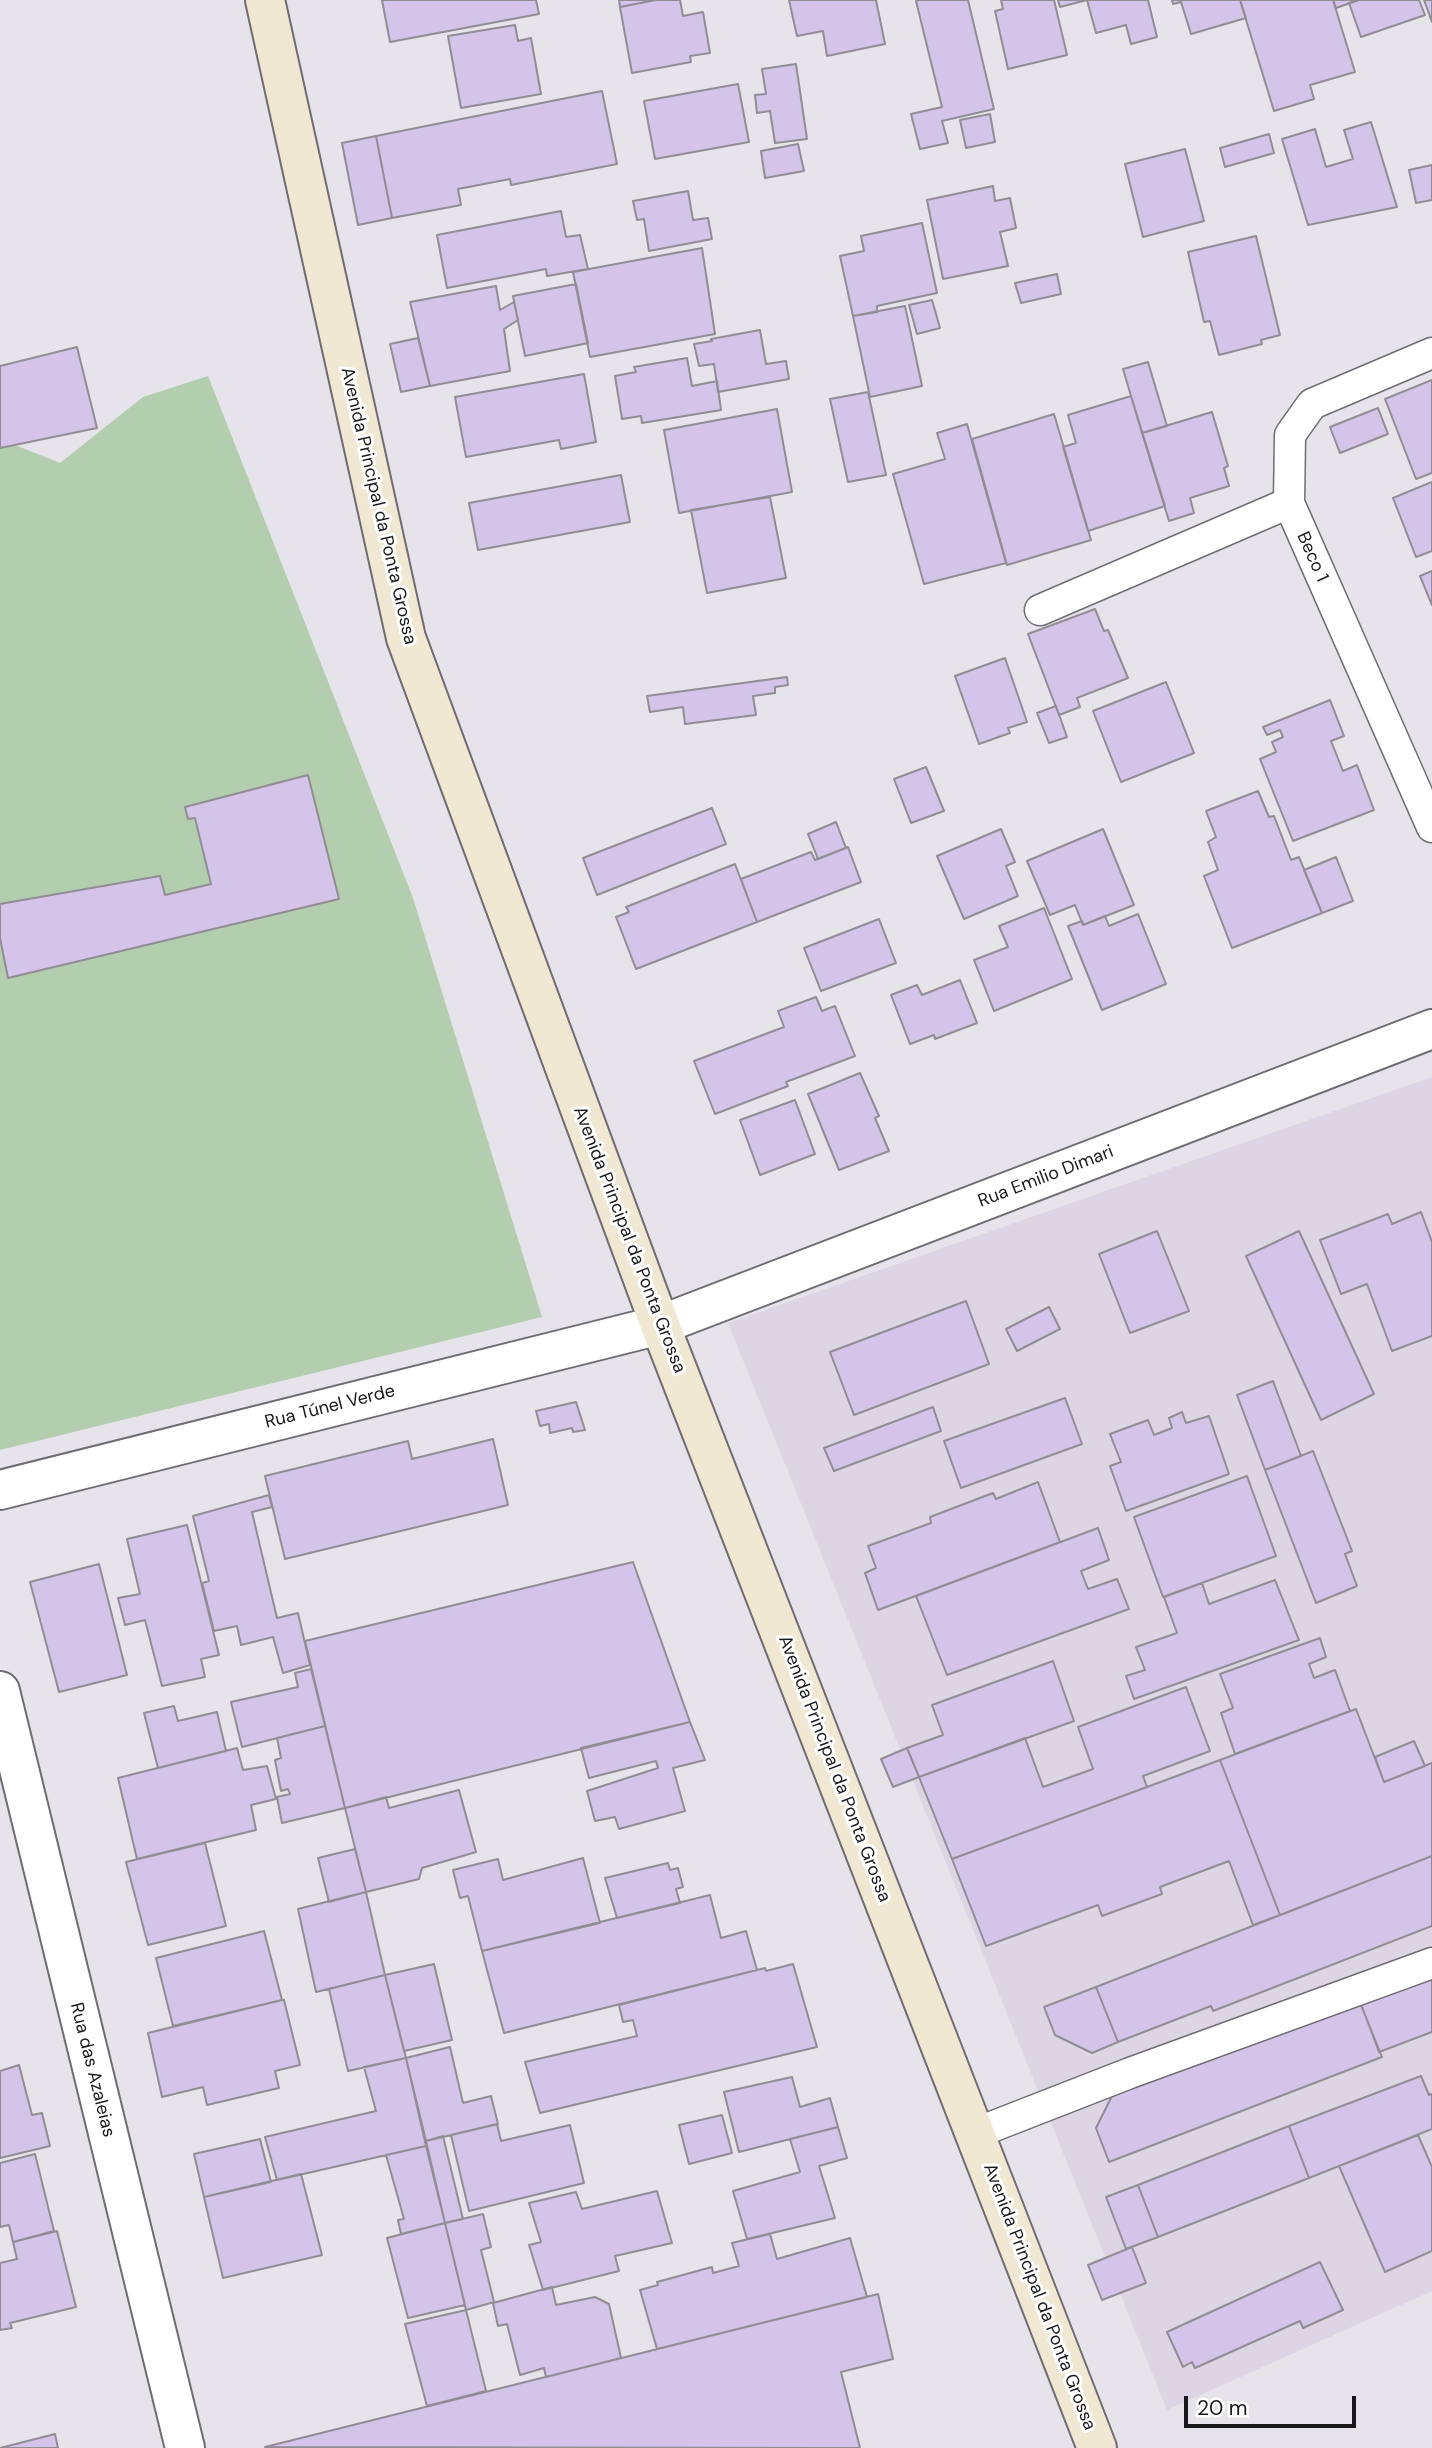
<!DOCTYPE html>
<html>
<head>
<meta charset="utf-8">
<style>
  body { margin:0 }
  #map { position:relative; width:1432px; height:2448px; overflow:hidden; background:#e6e3ea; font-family:"DM Sans",sans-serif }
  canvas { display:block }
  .scale { position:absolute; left:1184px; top:2396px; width:172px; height:32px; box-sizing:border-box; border:4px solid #19181a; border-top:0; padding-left:9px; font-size:21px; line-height:24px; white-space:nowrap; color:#19181a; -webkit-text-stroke:5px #fff; paint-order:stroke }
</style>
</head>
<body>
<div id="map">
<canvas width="1432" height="2448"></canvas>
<div class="scale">20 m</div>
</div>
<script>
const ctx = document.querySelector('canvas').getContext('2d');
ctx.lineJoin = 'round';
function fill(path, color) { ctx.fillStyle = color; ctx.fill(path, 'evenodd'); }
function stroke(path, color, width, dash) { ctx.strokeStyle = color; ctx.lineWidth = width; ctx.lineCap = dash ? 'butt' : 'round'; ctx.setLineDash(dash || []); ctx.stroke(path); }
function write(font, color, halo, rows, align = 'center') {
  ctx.font = font + ' "DM Sans",sans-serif'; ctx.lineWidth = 6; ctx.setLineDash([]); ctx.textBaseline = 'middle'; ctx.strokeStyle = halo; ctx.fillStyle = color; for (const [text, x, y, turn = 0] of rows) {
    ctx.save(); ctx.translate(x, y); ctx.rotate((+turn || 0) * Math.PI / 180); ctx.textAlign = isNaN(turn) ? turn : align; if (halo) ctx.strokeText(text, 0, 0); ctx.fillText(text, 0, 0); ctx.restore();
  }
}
const built = new Path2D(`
  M1432 1077V2291L1167 2410 728 1323Z`);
const green = new Path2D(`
  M208 376 413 898 542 1317 0 1450V439L60 463 143 397Z`);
const building = new Path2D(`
  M382 0H536L539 14 390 42Z
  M619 0H656L620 7Z
  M656 0H680L683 16 703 12 710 53 690 56 691 62 632 73 620 7Z
  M789 0H876L885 44 827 56 823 31 797 36Z
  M919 0H968L994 109 942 121 948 143 920 149 911 114 942 107 916 1Z
  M1001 0H1054L1067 55 1008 69 995 11 1003 9Z
  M1058 0H1148L1157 37 1131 44 1126 25 1096 33 1087 0 1060 7Z
  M1172 0H1240L1246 18 1191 34 1181 2 1173 4Z
  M1240 0H1333L1355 72 1310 85 1314 99 1274 111Z
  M1333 0H1359L1336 8Z
  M1359 0H1419L1425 15 1361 37 1349 3Z
  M1424 0H1432V22Z
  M515 25 518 41 531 38 541 94 461 108 448 36Z
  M796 64 807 139 775 143 770 111 757 113 755 95 766 94 762 69Z
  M738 84 749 142 655 159 644 101Z
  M602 91 617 164 511 185 510 179 458 189 461 205 392 218 376 136Z
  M990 114 995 142 966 148 960 120Z
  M1371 122 1397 207 1308 225 1282 139 1315 129 1326 167 1353 159 1344 130Z
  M1269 134 1274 153 1225 167 1220 148Z
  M376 136 392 218 358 225 342 143Z
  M798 144 804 171 765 178 761 151Z
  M1185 149 1204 221 1143 237 1125 164Z
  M1432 165V200L1416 203 1409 170Z
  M993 186 995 201 1010 198 1016 228 1000 232 1008 266 943 279 927 200Z
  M688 191 693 220 708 218 712 239 649 251 644 219 637 220 633 201Z
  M561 211 566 237 580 235 588 269 547 276 546 269 447 288 437 235Z
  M922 223 937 293 877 306V312L853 316 840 256 864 251 861 236Z
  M1256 236 1280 335 1261 340 1262 344 1219 355 1210 321 1204 322 1188 252Z
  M702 248 715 334 590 357 573 272Z
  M1057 274 1061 294 1021 303 1015 283Z
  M576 284 588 343 525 356 513 296Z
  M496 286 500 310 514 302 518 320 504 329 510 371 430 386 410 302Z
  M932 300 940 328 917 334 909 305Z
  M905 306 922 386 870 397 853 316Z
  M760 330 766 364 786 361 789 379 718 392 714 364 699 366 694 344 712 341 711 339Z
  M418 338 430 386 401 392 390 344Z
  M77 347 97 428 0 448V366Z
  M687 358 692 386 717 381 721 410 642 423 641 416 622 419 615 376 636 372 634 367Z
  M1148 362 1167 426 1142 433 1123 369Z
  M584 374 596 442 561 449 559 440 466 457 455 397Z
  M1432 380V473L1416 479 1385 399Z
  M868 392 886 475 848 482 830 399Z
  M1131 396 1165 506 1088 531 1063 447 1076 443 1068 415Z
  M1378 408 1388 434 1340 453 1330 427Z
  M777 409 792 492 679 513 664 430Z
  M1212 412 1228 466 1224 468 1229 486 1190 498 1194 513 1169 521 1142 433Z
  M1054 414 1091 540 1007 565 972 439Z
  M967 424 1006 563 924 584 893 474 945 459 937 433Z
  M621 475 630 522 478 550 469 503Z
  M1432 482V551L1416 557 1393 498Z
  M770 497 786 578 707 593 691 510Z
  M1432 571V605L1420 576Z
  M1095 609 1104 631 1108 630 1128 678 1077 698 1080 707 1059 715 1028 634Z
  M1005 658 1027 722 1008 728 1010 733 979 744 955 676Z
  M787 677 788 685 775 687V693L753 696 756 715 685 724 683 707 650 712 647 696Z
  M1166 682 1194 753 1121 782 1093 711Z
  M1330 700 1344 736 1331 741 1343 771 1357 765 1374 810 1293 841 1260 759 1276 752 1272 742 1283 737 1280 730 1267 735 1263 727Z
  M1056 706 1067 737 1049 743 1037 713Z
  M926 767 944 811 911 823 894 779Z
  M308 775 339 899 8 978 0 938V904L160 876 165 895 211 884 195 818 188 819 185 807Z
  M1258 791 1269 817 1274 816 1291 860 1299 857 1322 913 1232 948 1204 876 1218 870 1208 842 1216 837 1206 811Z
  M712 808 726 844 597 895 583 858Z
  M836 822 846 848 818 859 808 834Z
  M1001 829 1015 862 1006 866 1018 896 964 919 937 856Z
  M1103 829 1134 905 1083 925 1075 905 1050 915 1027 861Z
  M848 847 861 882 757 922 741 879 811 852 815 860Z
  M1336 857 1353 901 1322 913 1304 870Z
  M735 864 757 922 636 969 616 917 629 912 626 907Z
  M1044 908 1072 979 994 1011 974 960 1008 947 999 926Z
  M1138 914 1166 984 1102 1010 1068 926 1082 921 1083 925 1105 916 1109 926Z
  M879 919 896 963 821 991 804 948Z
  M960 980 977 1023 935 1039 934 1035 910 1044 891 995 917 985 922 995Z
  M816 997 822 1011 835 1006 855 1056 786 1082 788 1086 715 1114 694 1061 784 1027 778 1011Z
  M860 1073 879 1116 875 1118 889 1151 839 1170 808 1094Z
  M795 1100 815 1154 760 1175 740 1120Z
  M1421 1212 1432 1242V1336L1392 1351 1367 1284 1341 1294 1320 1240 1388 1214 1392 1224Z
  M1157 1231 1189 1311 1130 1333 1099 1254Z
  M1299 1231 1374 1394 1321 1420 1246 1256Z
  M966 1301 989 1364 854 1415 830 1352Z
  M1049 1307 1060 1329 1017 1351 1006 1329Z
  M1273 1381 1301 1456 1265 1470 1237 1395Z
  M1065 1398 1082 1444 961 1488 944 1441Z
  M576 1402 585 1430 573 1432 572 1428 550 1433 549 1424 540 1426 536 1411Z
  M933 1407 941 1431 834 1471 824 1448Z
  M1182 1412 1186 1423 1209 1416 1229 1474 1126 1511 1110 1466 1121 1462 1110 1434 1148 1420 1154 1435 1172 1428 1169 1418Z
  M493 1439 508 1505 285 1559 265 1476 408 1441 412 1459Z
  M1313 1451 1352 1551 1345 1554 1357 1586 1316 1603 1265 1470Z
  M1247 1476 1276 1556 1163 1597 1134 1517Z
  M1038 1482 1060 1542 878 1610 865 1573 876 1568 868 1546 931 1523 930 1517 993 1493 996 1499Z
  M269 1495 272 1507 252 1512 277 1618 298 1613 310 1665 283 1673 273 1637 241 1645 237 1626 214 1631 202 1583 209 1581 193 1516Z
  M187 1525 219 1655 201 1659 205 1677 162 1686 145 1620 125 1625 118 1598 140 1594 127 1539Z
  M1098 1528 1109 1560 1081 1571 1088 1589 1117 1579 1129 1609 947 1675 916 1596Z
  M633 1562 690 1722 345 1808 305 1641Z
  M99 1564 127 1675 59 1692 30 1582Z
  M1275 1580 1299 1640 1134 1699 1126 1676 1145 1670 1136 1647 1177 1633 1164 1597 1202 1583 1209 1604Z
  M1320 1638 1326 1657 1309 1664 1314 1678 1335 1670 1350 1711 1235 1754 1221 1713 1233 1708 1220 1674Z
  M1053 1661 1074 1721 919 1777 907 1748 943 1735 932 1705Z
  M311 1669 325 1726 242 1747 231 1702 298 1687 295 1673Z
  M1186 1687 1210 1751 1143 1776 1147 1787 952 1859 919 1777 1025 1738 1043 1787 1093 1769 1078 1727Z
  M174 1706 178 1721 217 1712 226 1751 158 1768 144 1713Z
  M1356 1709 1384 1782 1432 1763V1856L1280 1915 1220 1760Z
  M690 1722 705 1760 673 1768 685 1811 619 1829 615 1817 595 1821 587 1791 658 1768 656 1761 589 1778 581 1748Z
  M325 1726 345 1808 282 1823 277 1797 290 1794 288 1789 281 1791 275 1760 281 1758 277 1738Z
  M1414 1741 1425 1766 1384 1782 1375 1757Z
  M237 1748 243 1770 267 1766 276 1799 251 1805 256 1830 137 1859 118 1778Z
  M907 1748 919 1777 893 1787 881 1759Z
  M1220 1760 1280 1915 1253 1925 1229 1861 1160 1887 1162 1894 1102 1916 1098 1905 986 1946 952 1859Z
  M459 1790 476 1852 422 1868 419 1879 366 1892 345 1808 386 1797 389 1808Z
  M205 1843 226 1926 148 1945 126 1862Z
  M355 1849 366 1892 329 1902 318 1858Z
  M1432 1856V1926L1213 2011 1211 2006 1118 2042 1096 1987Z
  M583 1858 600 1923 482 1951 468 1896 460 1898 453 1870 498 1859 503 1880Z
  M668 1863 670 1870 678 1868 683 1887 676 1889 680 1903 617 1918 605 1878Z
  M366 1892 385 1975 316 1992 298 1909Z
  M710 1895 721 1938 746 1931 757 1970 504 2033 482 1951Z
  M264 1931 282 2000 173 2026 156 1958Z
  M434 1964 452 2040 404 2051 385 1975Z
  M793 1964 817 2047 540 2113 525 2062 637 2036 633 2020 623 2022 619 2005 765 1968 766 1971Z
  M1432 1967V2032L1379 2052 1358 1996Z
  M385 1975 406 2058 348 2071 329 1989Z
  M1096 1987 1118 2042 1092 2053 1055 2035 1044 2007Z
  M282 2000H284L300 2065 275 2071 279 2088 207 2105 203 2087 162 2097 148 2033Z
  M1359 2000 1382 2057 1109 2162 1096 2128 1112 2096Z
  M450 2047 463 2103 491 2096 498 2124 426 2141 406 2058Z
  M406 2058 426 2146 277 2180 265 2137 376 2111 364 2067Z
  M19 2065 32 2115 42 2113 50 2146 0 2158V2071Z
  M1421 2076 1429 2095 1432 2094V2129L1309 2178 1289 2126Z
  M792 2077 800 2107 830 2098 838 2127 739 2152 724 2092Z
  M722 2115 732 2153 689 2164 679 2125Z
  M497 2124 501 2141 570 2125 584 2183 469 2211 451 2135Z
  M1289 2126 1309 2178 1158 2237 1138 2185Z
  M838 2127 847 2158 819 2166 835 2218 747 2239 733 2191 800 2172 790 2139Z
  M1418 2135 1432 2167V2251L1385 2272 1339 2166Z
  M443 2136 463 2219 445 2223 426 2141Z
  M260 2139 271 2182 204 2197 194 2154Z
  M426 2146 445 2223 401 2234 398 2220 404 2219 386 2155Z
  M35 2154 54 2231 13 2242 9 2225 0 2227V2163Z
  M301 2174 322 2255 223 2278 204 2197Z
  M1138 2185 1158 2237 1126 2249 1106 2197Z
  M657 2191 672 2243 615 2256 619 2271 543 2290 529 2245 541 2242 529 2203 576 2192 582 2209Z
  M483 2214 491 2247 481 2250 494 2302 466 2310 445 2223Z
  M445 2223 465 2305 408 2318 387 2238Z
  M57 2231 76 2307 10 2323 12 2328 0 2330V2263L17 2259 13 2242Z
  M770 2234 777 2259 850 2238 867 2297 657 2349 640 2290 658 2285 657 2282 712 2267 713 2273 739 2266 732 2243Z
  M1132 2247 1146 2283 1102 2300 1088 2265Z
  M1320 2262 1343 2310 1303 2328 1300 2321 1195 2368 1192 2362 1183 2367 1167 2332Z
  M552 2287 556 2305 595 2297 609 2304 621 2358 546 2377 544 2368 520 2375 507 2324 498 2326 493 2303Z
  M878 2294 893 2359 841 2372 860 2448 265 2447Z
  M466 2310 486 2391 427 2406 405 2324Z
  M55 2434 58 2448H0Z`);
const lane = new Path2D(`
  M1432 353 1312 404 1290 435 1289 503 1432 827
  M1040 610 1289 503
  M976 2133 1130 2073 1432 1963`);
const street = new Path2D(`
  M0 1490 660 1325 1432 1029
  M0 1691 185 2448`);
const secondary = new Path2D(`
  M265 0 406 638 660 1325 1097 2448`);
const streetNames = [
  ["Avenida Principal da Ponta Grossa",378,506,77],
  ["Beco 1",1312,557,66],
  ["Rua Emilio Dimari",1046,1177,-21],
  ["Avenida Principal da Ponta Grossa",629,1240,69],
  ["Rua Túnel Verde",330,1407,-14],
  ["Avenida Principal da Ponta Grossa",834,1769,69],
  ["Rua das Azaleias",92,2070,76],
  ["Avenida Principal da Ponta Grossa",1039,2297,69]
];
fill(built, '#dcd6e4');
fill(green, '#b3cdaf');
fill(building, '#d5c4e9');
stroke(building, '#918d94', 2);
stroke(lane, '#6f6c72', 33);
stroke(street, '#6f6c72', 42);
stroke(secondary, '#6f6c72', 42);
stroke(lane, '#fff', 30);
stroke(street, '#fff', 38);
stroke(secondary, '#f1e8d3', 38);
write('18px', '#19181a', '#fff', streetNames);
</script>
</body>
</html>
